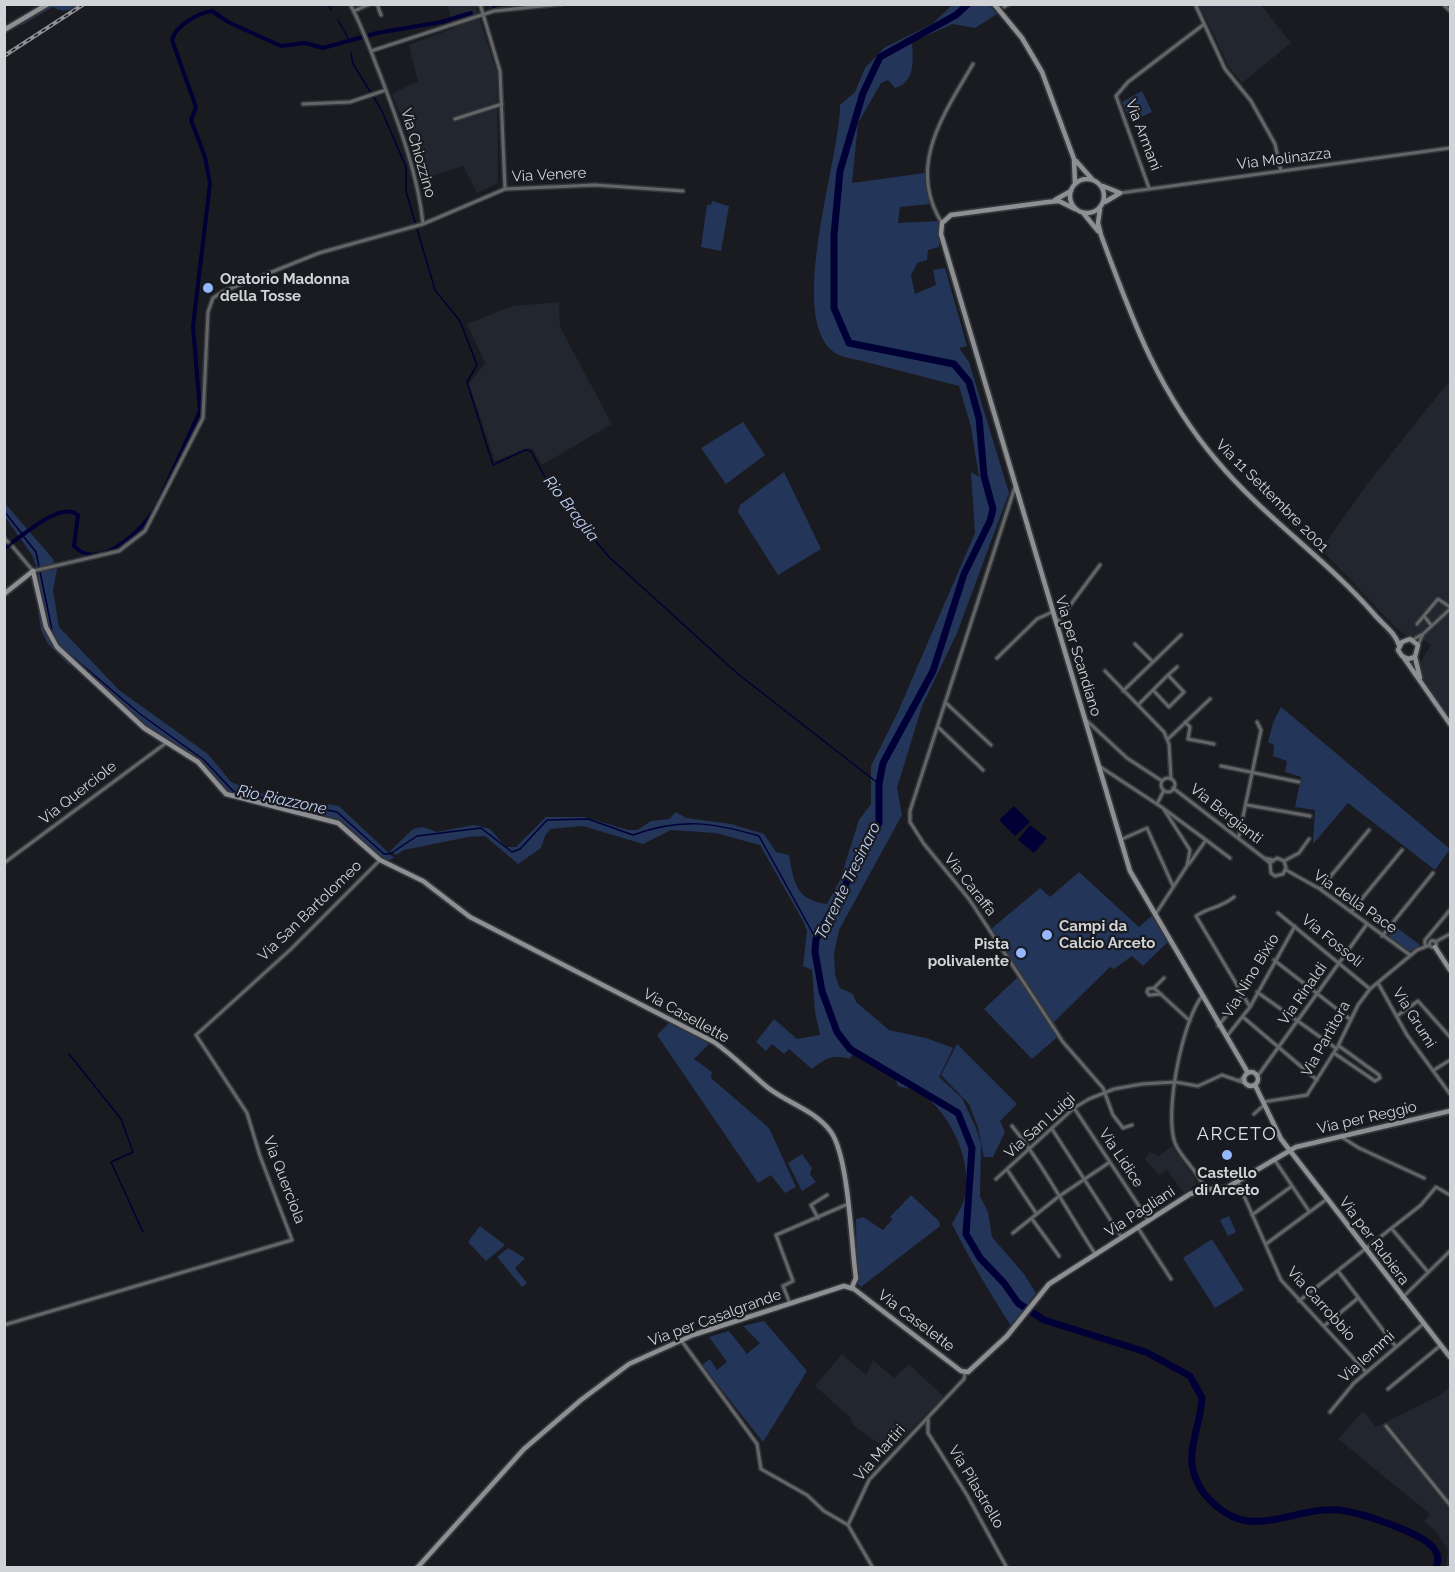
<!DOCTYPE html>
<html>
<head>
<meta charset="utf-8">
<style>
  body { margin:0 }
  #map { position:relative; width:1455px; height:1572px; overflow:hidden; background:#191b20; font-family:Raleway,sans-serif }
  canvas { display:block }
  .frame { position:absolute; inset:0; border:6px solid #d1d3d6; pointer-events:none }
</style>
</head>
<body>
<div id="map">
<canvas width="1455" height="1572"></canvas>
<div class="frame"></div>
</div>
<script>
const ctx = document.querySelector('canvas').getContext('2d');
ctx.lineJoin = 'round';
function fill(path, color) { ctx.fillStyle = color; ctx.fill(path, 'evenodd'); }
function stroke(path, color, width, dash) { ctx.strokeStyle = color; ctx.lineWidth = width; ctx.lineCap = dash ? 'butt' : 'round'; ctx.setLineDash(dash || []); ctx.stroke(path); }
function write(font, color, halo, rows, align = 'center') {
  ctx.font = font + ' Raleway,sans-serif'; ctx.lineWidth = 4.5; ctx.setLineDash([]); ctx.textBaseline = 'middle'; ctx.strokeStyle = halo; ctx.fillStyle = color; for (const [text, x, y, turn = 0] of rows) {
    ctx.save(); ctx.translate(x, y); ctx.rotate((+turn || 0) * Math.PI / 180); ctx.textAlign = isNaN(turn) ? turn : align; if (halo) ctx.strokeText(text, 0, 0); ctx.fillText(text, 0, 0); ctx.restore();
  }
}
const built = new Path2D(`
  M447 5H486L476 8 497 73 498 183 477 193 463 166 426 178 392 94 418 81 409 45 454 28Z
  M1199 5H1261L1291 43 1242 83 1229 67Z
  M559 302 560 327 612 424 542 465 533 449 528 448 495 461 469 384 485 363 467 324 512 306Z
  M1450 380V720L1421 677 1418 666 1431 645 1417 635 1407 636 1393 625 1321 549 1368 483Z
  M1172 1146 1195 1179 1196 1184 1184 1193 1167 1170 1159 1175 1145 1159 1149 1152 1159 1156Z
  M842 1354 866 1375 873 1360 894 1378 909 1364 944 1397 889 1451 853 1425 851 1418 815 1386Z
  M1450 1387V1567H1446L1448 1550 1436 1532 1424 1521 1430 1514 1338 1439 1363 1411 1376 1427 1440 1395Z`);
const green = new Path2D(`
  M53 5H79C69 11 64 13 53 7L22 25H18Z
  M952 5H989L997 14 975 28 953 24 912 42C913 60 916 82 895 88L888 80 881 83 858 123 852 183 925 173 930 204 900 207 898 223 940 221 939 247 928 250 927 260 917 263 911 276 915 294 936 285 933 270 945 268 967 346 959 348 969 362 1009 493 957 633 922 706 897 788 902 815 839 930 834 954 835 975 840 988 853 994 856 1002 889 1030 926 1038 953 1048 939 1077 962 1098 976 1128 981 1144 980 1196 988 1212 992 1237 1024 1274 1036 1293 1011 1326C990 1293 970 1260 952 1224 956 1216 962 1208 964 1199 974 1164 951 1112 920 1093 915 1089 905 1088 898 1086L895 1078 852 1054 850 1059C832 1054 827 1058 812 1069L789 1049 784 1054 772 1044 766 1051 756 1042 774 1019 797 1039 820 1035 815 1012 812 970 803 966 807 931 803 921 760 845 715 833 671 830 643 844 583 826 550 829 545 836 541 848 518 864 485 836 468 837 404 850 396 855 390 851 413 829 422 827 437 832 474 825 490 829 506 847H516L546 817H584L628 830H637L651 821 669 819 676 812 686 818 731 824 764 834 776 852 789 855C794 882 795 900 827 904L840 880 859 820 871 804V766L897 714 975 533 971 472 979 477 971 427 959 386C928 378 897 370 866 362 857 359 843 358 835 353 785 319 840 160 840 105L855 92 865 68 884 48 932 24Z
  M1142 91 1152 112 1131 122 1122 102Z
  M712 201 729 206 721 251 701 247 707 205H711Z
  M743 422 765 455 726 484 701 448Z
  M784 472 821 549 778 575 738 512 740 505Z
  M4 502 53 559 57 569 53 590 59 627 119 690 208 754 231 782 256 792 339 806 394 858 387 861 337 819 228 792 202 761 145 725 107 691 68 664 48 644 41 630 34 585 39 573 32 555 5 517Z
  M1281 707 1450 849 1435 870 1348 803 1313 844 1315 810 1295 807 1301 777 1285 772 1287 761 1273 756 1274 745 1268 742 1273 723Z
  M1079 872 1139 927 1155 913 1171 939 1143 966 1132 956 1114 969 1110 967 1054 1022 1061 1034 1032 1059 984 1009 1019 976 991 929 1040 888 1050 897Z
  M1396 927 1420 945 1409 952 1388 936Z
  M670 1022 710 1043 694 1059 712 1072 711 1078 769 1128 796 1187 785 1193 771 1175 758 1183 657 1035Z
  M957 1044 1017 1104 1000 1121 1005 1132 993 1157H984L978 1127 969 1104 941 1075Z
  M802 1154 812 1168 810 1174 816 1182 802 1191 788 1163Z
  M911 1195 939 1221 940 1226 861 1287 857 1284 856 1219 863 1217 883 1230 893 1219 890 1217Z
  M1229 1216 1236 1232 1228 1236 1220 1220Z
  M480 1226 505 1245 486 1261 468 1242Z
  M1212 1239 1244 1290 1215 1308 1183 1258Z
  M508 1248 525 1258 515 1268 527 1283 522 1287 497 1257Z
  M764 1321 807 1371 763 1442 702 1365 710 1359 717 1370 727 1362 709 1337 729 1331 747 1354 760 1343 743 1326Z`);
const water = new Path2D(`
  M1014 806 1030 822 1015 836 999 820Z
  M1030 825 1047 838 1034 853 1018 840Z`);
const stream = new Path2D(`
  M328 4 331 9
  M338 20 348 38
  M351 53 353 64 381 109 406 167V191L435 290 460 321 477 365 467 382 493 465 525 450 531 451 548 483 609 557 738 674 879 784
  M4 511 22 534
  M24 537 36 552 53 635
  M62 648 140 714 204 760 234 792 337 812 384 854H390L417 836 481 828 512 852 520 849 547 820 588 819 633 835C680 818 712 822 759 836L816 939
  M69 1054 121 1119 133 1152 111 1162 143 1232`);
const canal = new Path2D(`
  M494 6 499 4
  M159 501 200 411 193 326 210 184 205 157 191 120 196 107 172 40C175 26 198 13 212 11L228 22 281 46 305 43 323 48 377 33 441 22 471 13
  M4 548C21 538 60 500 78 515L74 546C99 573 144 529 156 507`);
const river = new Path2D(`
  M968 4 956 15 880 57 863 93 840 171 834 235V308L849 343 954 364 969 382 979 418 984 476 993 509 990 521 964 574 933 671 883 763 879 784V823L816 939 815 952 822 991 837 1032 850 1049 958 1113 972 1148 966 1234 980 1258 1004 1283 1018 1303 1044 1320 1146 1352 1190 1376 1202 1398C1201 1426 1184 1452 1196 1479 1203 1498 1227 1519 1248 1521 1278 1524 1308 1507 1339 1510 1358 1512 1425 1533 1435 1550 1439 1556 1438 1561 1436 1568`);
const street = new Path2D(`
  M350 4C363 28 371 52 381 77 399 125 418 174 423 224
  M377 4 381 15
  M480 4 500 71 505 189
  M1195 4 1225 69 1251 101 1275 144 1281 171
  M1443 4 1450 11
  M1004 7 1009 4
  M354 11 370 4
  M371 51 494 11 561 4
  M303 104 350 102 386 90
  M455 119 502 104
  M1149 188 1116 96 1128 82 1203 25
  M1120 193 1450 148
  M942 223C906 166 944 114 973 64
  M1015 487 910 811V822L924 844 969 899 1063 1042 1103 1088 1113 1115 1123 1128 1132 1125
  M4 538 8 542
  M13 547 33 571 119 551 145 531 203 418 208 312 213 298 222 292 319 253 423 224 505 189 595 185 683 191
  M1424 616 1431 625
  M1057 623 1100 565
  M1417 624 1438 599 1450 607
  M1423 634 1450 609
  M1412 640 1423 634 1418 645
  M1135 644 1153 662
  M997 658 1037 619 1052 612
  M1105 671 1164 732 1169 744 1171 779
  M1168 675 1177 667
  M1123 691 1181 635
  M945 702 991 745
  M1138 705 1168 675 1184 692 1169 707 1153 690
  M1085 719 1127 758 1162 781
  M1185 722 1190 727 1188 739 1214 744
  M938 727 983 770
  M1168 739 1210 699
  M1099 766 1163 808 1190 850 1187 866 1155 915
  M1221 766 1299 782
  M1161 785a7 7 0 1 1 14 0a7 7 0 1 1-14 0Z
  M1173 788 1264 858
  M1157 804 1164 790
  M1247 805 1310 816
  M1164 809 1206 840 1189 864
  M1239 836 1261 730 1257 722
  M1120 840 1147 828 1173 886
  M1206 840 1230 858
  M1284 861 1299 853 1309 839
  M4 863 166 743
  M1270 863 1277 858 1284 861 1286 868 1283 874 1275 876 1271 873 1270 863 1264 858 1273 860
  M1286 870 1320 889 1410 955
  M1320 889 1369 830
  M1234 897C1219 909 1211 906 1196 916L1250 1007
  M1351 912 1402 850
  M1278 913 1370 989
  M1382 936 1433 873
  M1429.5 944a3.5 3.5 0 1 1 7 0a3.5 3.5 0 1 1-7 0Z
  M1435 942 1450 934
  M1425 946V940L1450 910
  M1274 960 1351 1020
  M1378 983 1407 1035 1450 1094
  M1154 988 1164 978
  M1257 992 1337 1049
  M1161 994 1149 995 1147 992 1148 989 1154 988 1190 1021
  M1202 996C1182 1022 1164 1113 1175 1143 1182 1160 1199 1171 1205 1190
  M1397 1016 1418 1001 1450 1037
  M1243 1017 1317 1080
  M1218 1026 1243 995
  M1227 1036 1250 1007 1295 926
  M1334 1053 1375 1081 1380 1078 1379 1075 1339 1046
  M1434 1070 1450 1060
  M1257 1077 1367 924
  M1240 1080 1246 1075
  M1263 1102 1307 1095 1338 1046 1358 1005 1370 989 1417 950 1430 945
  M1074 1108 1149 1221
  M1254 1114 1263 1106
  M1012 1126C1043 1164 1068 1213 1096 1255
  M1052 1129 1122 1238
  M1340 1136 1359 1148 1424 1178
  M1274 1159 1309 1211
  M1008 1171 1036 1213
  M996 1179 1074 1108 1089 1099 1114 1089 1142 1084 1175 1082 1198 1086 1222 1075 1245 1083
  M1238 1182 1281 1280 1366 1372
  M1252 1215 1292 1186
  M818 1218 811 1205 827 1195
  M1032 1219 1059 1256
  M1138 1228 1171 1279
  M1392 1229 1428 1272
  M1013 1233 1058 1197 1110 1162
  M1266 1244 1327 1199
  M1338 1271 1396 1347
  M1402 1298 1450 1251
  M789 1301 783 1286 793 1281 776 1235 848 1204
  M1299 1301 1421 1205 1436 1187 1450 1195
  M4 1325 292 1240 260 1156 247 1113 196 1035 291 949 380 860
  M1324 1326 1357 1299
  M681 1340 757 1444 761 1469 807 1495 824 1511 848 1525
  M1388 1389 1441 1345
  M1330 1412 1354 1383 1423 1324
  M928 1418V1433L967 1495 1007 1568
  M1386 1426 1450 1505
  M848 1525 869 1480 964 1379 965 1373
  M848 1525 873 1568`);
const secondary = new Path2D(`
  M994 4 1022 38 1042 72 1074 159 1075 184
  M4 30 48 4
  M1076 161 1092 179
  M1070 196a17 17 0 1 1 34 0a17 17 0 1 1-34 0Z
  M1103 186 1120 193
  M1055 200 1071 191
  M1105 202 1120 193
  M1075 209 1059 201 1048 202 951 215 942 223 941 234 1130 871 1248 1073
  M1100 209 1098 223 1101 235C1132 319 1158 392 1217 461 1264 517 1326 559 1374 614 1382 624 1395 632 1399 645
  M1084 214 1098 231
  M4 594 33 571 46 627 57 647 144 728 198 762 226 794 338 823 380 860 423 881 470 917 714 1042C734 1056 749 1072 767 1087 787 1103 815 1110 831 1132 849 1158 851 1244 856 1278L852 1287
  M1415 657 1408 659 1402 656 1398 650 1402 642 1410 639 1418 645 1415 657 1420 678
  M1404 658 1450 724
  M1435 947 1450 970
  M1244 1079a7 7 0 1 1 14 0a7 7 0 1 1-14 0Z
  M1255 1085 1281 1139 1450 1357
  M417 1568 524 1449 581 1400 629 1364 693 1335 844 1286 854 1289 961 1371 968 1372 1007 1336 1049 1284 1190 1194 1202 1190 1226 1188 1296 1147 1450 1111`);
const rail = new Path2D(`
  M4 56 84 4`);
const markers = [
  [208,288,6,"#94b7fd"],
  [1047,935,6,"#94b7fd"],
  [1021,953,6,"#94b7fd"],
  [1227,1155,6,"#94b7fd"]
];
const streetNames = [
  ["Via Armani",1143,135,69],
  ["Via Chiozzino",418,153,74],
  ["Via Molinazza",1284,159,-7],
  ["Via Venere",549,175,-3],
  ["Via 11 Settembre 2001",1272,496,45],
  ["Via per Scandiano",1078,656,73],
  ["Via Querciole",78,793,-38],
  ["Via Bergianti",1226,814,38],
  ["Via Caraffa",970,885,52],
  ["Via della Pace",1355,902,35],
  ["Via San Bartolomeo",310,911,-44],
  ["Via Fossoli",1332,941,39],
  ["Via Nino Bixio",1251,976,-59],
  ["Via Rinaldi",1303,994,-55],
  ["Via Casellette",686,1016,29],
  ["Via Grumi",1414,1018,58],
  ["Via Partitora",1326,1039,-61],
  ["Via per Reggio",1367,1118,-13],
  ["Via San Luigi",1040,1126,-42],
  ["Via Lidice",1121,1158,56],
  ["Via Querciola",284,1180,69],
  ["Via Pagliani",1140,1212,-33],
  ["Via per Rubiera",1374,1241,53],
  ["Via Carrobbio",1321,1304,48],
  ["Via per Casalgrande",715,1318,-20],
  ["Via Caselette",916,1321,37],
  ["Via Iemmi",1367,1357,-42],
  ["Via Martiri",880,1453,-49],
  ["Via Pilastrello",976,1487,59]
];
const poiNames = [
  ["Oratorio Madonna",220,279],
  ["della Tosse",220,296],
  ["Campi da",1059,926],
  ["Calcio Arceto",1059,943],
  ["Pista",1009,944,"right"],
  ["polivalente",1009,961,"right"],
  ["Castello",1227,1173,"center"],
  ["di Arceto",1227,1190,"center"]
];
const waterNames = [
  ["Rio Braglia",571,509,52],
  ["Rio Riazzone",282,800,12],
  ["Torrente Tresinaro",848,881,-64]
];
const quarterNames = [
  ["ARCETO",1237,1135]
];
fill(built, '#21262f');
fill(green, '#24355a');
fill(water, '#000037');
stroke(stream, '#000037', 1.5);
stroke(canal, '#000037', 4);
stroke(river, '#000037', 7);
stroke(street, '#333539', 6);
stroke(secondary, '#333539', 8);
stroke(street, '#646567', 3);
stroke(secondary, '#8d8f93', 4.5);
stroke(rail, '#8e9094', 4);
stroke(rail, '#191b20', 1.5, [4.5]);
for (const [x, y, r, color] of markers) { const dot = new Path2D(); dot.arc(x, y, r, 0, 2 * Math.PI); ctx.fillStyle = color; ctx.fill(dot); stroke(dot, '#191b20', 2); }
write('15px', '#d1d3d6', '#191b20', streetNames);
write('bold 15px', '#d1d3d6', '#191b20', poiNames, 'left');
write('italic 16px', '#bed0f4', '#191b20', waterNames);
ctx.letterSpacing = '1.5px';
write('18px', '#dee1e8', '#191b20', quarterNames);
ctx.letterSpacing = '0px';
</script>
</body>
</html>
